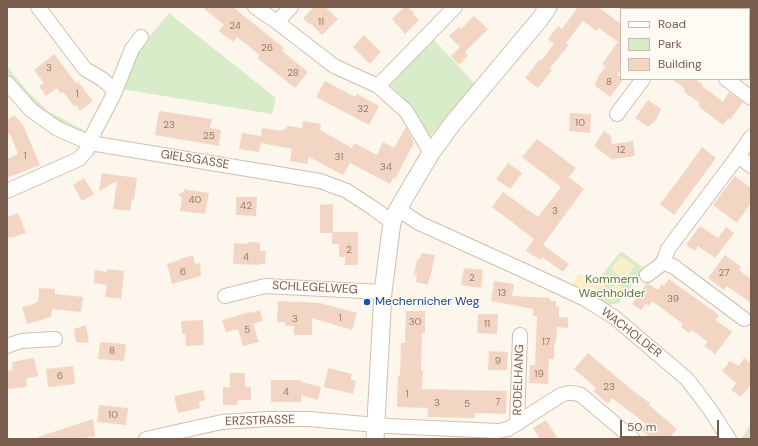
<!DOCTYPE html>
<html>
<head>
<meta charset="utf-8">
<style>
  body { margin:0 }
  #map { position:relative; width:758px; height:446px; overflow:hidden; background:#fdf6ec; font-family:"DM Sans",sans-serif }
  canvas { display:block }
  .frame { position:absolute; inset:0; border:8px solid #7a5c4d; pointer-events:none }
  .legend { position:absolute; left:620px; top:8px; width:130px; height:72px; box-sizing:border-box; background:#fffaf3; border:1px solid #cabbb1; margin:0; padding:5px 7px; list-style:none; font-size:12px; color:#7a5c4d }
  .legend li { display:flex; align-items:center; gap:8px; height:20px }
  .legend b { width:20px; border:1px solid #cabbb1 }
  .scale { position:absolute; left:620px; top:420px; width:99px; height:18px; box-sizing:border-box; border:2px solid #7a5c4d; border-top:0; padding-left:5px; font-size:12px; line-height:14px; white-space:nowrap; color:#7a5c4d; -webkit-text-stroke:3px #fffaf3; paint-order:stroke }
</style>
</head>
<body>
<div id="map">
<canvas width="758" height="446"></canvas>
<div class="frame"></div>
<ul class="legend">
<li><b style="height:5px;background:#fff"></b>Road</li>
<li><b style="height:11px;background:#d8ecc9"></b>Park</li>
<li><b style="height:11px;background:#f3d5c3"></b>Building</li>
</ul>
<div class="scale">50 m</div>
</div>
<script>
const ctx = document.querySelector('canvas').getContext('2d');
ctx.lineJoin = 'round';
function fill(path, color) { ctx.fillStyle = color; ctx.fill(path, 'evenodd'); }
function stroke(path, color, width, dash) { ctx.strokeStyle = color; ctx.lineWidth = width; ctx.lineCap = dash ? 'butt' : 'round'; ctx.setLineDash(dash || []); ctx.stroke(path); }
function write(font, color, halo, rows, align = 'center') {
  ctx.font = font + ' "DM Sans",sans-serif'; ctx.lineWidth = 3; ctx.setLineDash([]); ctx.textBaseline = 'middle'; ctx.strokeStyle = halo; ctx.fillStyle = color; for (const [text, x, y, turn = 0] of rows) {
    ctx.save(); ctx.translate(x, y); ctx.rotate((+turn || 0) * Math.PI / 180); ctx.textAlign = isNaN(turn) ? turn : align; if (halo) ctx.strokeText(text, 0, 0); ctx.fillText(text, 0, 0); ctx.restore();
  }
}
const green = new Path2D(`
  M169 13 276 98 272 114 121 89 136 53Z
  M434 40 475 84 428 139 414 109 389 84Z
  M7 66 29 93 49 112 86 131 84 133C56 123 35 108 16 84 10 77 7 75 7 66Z
  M621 251 645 269 619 303 608 305 572 286 579 273 596 282Z
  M751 424V439H741Z`);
const sand = new Path2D(`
  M621 256 635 266 624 280 611 269Z
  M579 273 596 282 603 273 610 278 603 289 599 287 592 297 572 286Z
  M615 283 623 288 613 301 606 296Z`);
const building = new Path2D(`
  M202 7H233L284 48 282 51 308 72 295 88 257 58 260 55 237 37 233 42 219 31 224 25Z
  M314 7H325L338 19 322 35 311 24 310 25 303 18Z
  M404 7H408L414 13 413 14 419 20 405 34 392 19Z
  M578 7H598L621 24V69L617 75 621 78V79L623 80 610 97 594 85 598 79 597 78 605 67 602 64 618 42 599 28 597 31 583 21 566 43 569 45 550 68 552 70 538 88 525 78 539 60 541 61 554 44 548 39 558 26 562 29Z
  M474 16 488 29 465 52 468 56 459 65 451 56 460 47 449 36 459 27 461 29Z
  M364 35 381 52 370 64 353 47Z
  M54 54 76 83 78 82 93 101 80 111 76 105 74 106 63 92 61 94 57 88 46 96 39 86 44 83 34 70Z
  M672 79H695L703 85 702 86 723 102 729 92 743 102 730 120 728 118 723 125 698 106 700 103 684 92 685 89Z
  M325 81 355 97 357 94 379 106 369 125 316 97Z
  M648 100 661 109 656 120 648 127 635 118Z
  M159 111 212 119 210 128 221 130 219 146 155 135Z
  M570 113 591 114 590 133 569 131Z
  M14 115 23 125 40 165 7 178V159L18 154 11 136 7 132V120Z
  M303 121 321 124 320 130 352 148 354 143 377 155 383 142 394 148 406 127 414 143 395 179 393 178 390 184 350 163 343 175 309 157 307 164 290 161 292 149 261 143 259 152 239 149 242 133 261 136 262 128 283 131V129H286L287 126 302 128Z
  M604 131 611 136 612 144 633 141 635 156 614 159V161L594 146Z
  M537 139 576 168 569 177 584 189 543 245 569 264 563 272 542 257 540 260 526 251 534 239 492 207 503 192 538 217 561 187 522 157Z
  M702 147 716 158 674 215 660 204 680 178Z
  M508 163 522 173 510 189 496 179Z
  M102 173 137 178 134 200 132 199 130 211 113 209 117 181 99 191Z
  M735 176 751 188V203L737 223 713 205Z
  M84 178 94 194 82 201 73 185Z
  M184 189 209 193 205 214 180 211 182 198 178 194 184 192Z
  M236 197H257L256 216 236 215Z
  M333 204V232H358V265H345V257H339V244H332V233H320V205Z
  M18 213 26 233 11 238V237L7 238V217Z
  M700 226 718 238 726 227 734 233 715 258 698 246 695 251 686 245Z
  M248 242 260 243V251H266L265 264H259V265L233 264 234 243 248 244Z
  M421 253 435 255 430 278H429L428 285 416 282 417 275H414L417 259H420Z
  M193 255 195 264 200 263 201 276 172 284 167 264 180 260V259Z
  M725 255 741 267 739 270 751 279V303L727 286 724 290 708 278Z
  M464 268 483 270 481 288 461 285Z
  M107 269 124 271 121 299 105 297 107 285 94 283 95 270 107 272Z
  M669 279 719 315 715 320 732 332 715 354 704 346 708 342 692 330 689 333 681 327 683 324 652 301 649 306 646 304 641 310 632 304 647 283 658 290 662 284 664 286Z
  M494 281 514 284 512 296 550 298V301H556V307H559V317L568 318V328L557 327 556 344 554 342V359H549L548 384 529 383 530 365H535L537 316H533V309L491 301Z
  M39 288 55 289V294L83 297 81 312 52 309 51 317 27 324 22 307 32 305 38 301Z
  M278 301 320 303 357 313 352 330 312 318V335H294V326H285V322H277Z
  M260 310 263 321 253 324 259 342 243 346 238 329 226 332 222 320 250 312V313Z
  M406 311H425V333H422L421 371H423L422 389 507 391 506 414 475 413V418L427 417 428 408 397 407 398 376H400L401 343H405Z
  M478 314H498L497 334 477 333Z
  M203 320 204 345 186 346 185 334H182L181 321Z
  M86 325 89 343 76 342 74 329Z
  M100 342 126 344 124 361 98 359Z
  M489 351 508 352 507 370H488Z
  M588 353 632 390 650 403 649 405 677 429 668 439H652L641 430 646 424 612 398 608 404 593 391 596 388 574 369Z
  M34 358 38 376 26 379 27 387 7 389V371L13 370 12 362Z
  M744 358 751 363V384L741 397 731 390 736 383 722 371 730 361 739 366Z
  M73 366 75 384 48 387 46 369Z
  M328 368 352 374 350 379 356 381 353 394 324 387Z
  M230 373H245V387H251V400H238L237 405H223V387H230Z
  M271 380H301V382L321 387 318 400 301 395V402H271Z
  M203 390 205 400 199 402 200 408 178 413 174 396Z
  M99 405 128 408 126 425 97 422Z
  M93 419 95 436 88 437 81 439H39L38 437Z
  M546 420 558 439H540L533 428Z`);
const minor = new Path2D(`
  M255 7 277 22 334 66 378 86 406 111 431 153
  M628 7 631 9
  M721 9 723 7
  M277 22 291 7
  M726 79 751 98
  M7 83 31 110 58 129 90 143 320 181 347 191 373 208 392 222
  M378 86 455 7
  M114 94 132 49 141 37
  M617 114 643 79
  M738 156 751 166
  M7 191 79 159 87 150 92 136 114 94 110 86 102 79 85 69 38 7
  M398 209 419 223 527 272 585 299 614 317 687 379 709 408 729 439
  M647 275 663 263
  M225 296 265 286 383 292
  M744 319 673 266 663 263 668 249 738 156 751 137
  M7 346 21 341 55 339
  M517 424 520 335
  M146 439 208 425 222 422 268 419H309L388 426 498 431 508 429 561 395C568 392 573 392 581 395L633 439`);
const tertiary = new Path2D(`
  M375 439 383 292 392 222 398 209 431 153 453 123 540 19 548 7`);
const markers = [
  [367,302,4,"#1a4fb4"]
];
const numberNames = [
  ["11",321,22],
  ["24",235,26],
  ["26",267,48],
  ["3",49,68],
  ["28",293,73],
  ["8",609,82],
  ["1",77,94],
  ["32",363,109],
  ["10",580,123],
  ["23",169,125],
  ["25",209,136],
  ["12",621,150],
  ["1",25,156],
  ["31",339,157],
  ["34",386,167],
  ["40",195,200],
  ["42",246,206],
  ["3",555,211],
  ["2",349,250],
  ["4",246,257],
  ["6",183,272],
  ["27",724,273],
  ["2",472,278],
  ["13",502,293],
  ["39",673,299],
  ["1",340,318],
  ["3",295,319],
  ["30",415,322],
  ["11",487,324],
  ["5",247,330],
  ["17",546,342],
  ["8",112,351],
  ["9",498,361],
  ["19",539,374],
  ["6",60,376],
  ["23",609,387],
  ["4",286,392],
  ["1",407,394],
  ["7",498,402],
  ["3",437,403],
  ["5",467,404],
  ["10",113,415]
];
const streetNames = [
  ["GIELSGASSE",195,160,9],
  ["SCHLEGELWEG",315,288,3],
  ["WACHOLDER",631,333,38],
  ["RODELHANG",519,380,-88],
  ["ERZSTRASSE",260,421,-2]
];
const parkNames = [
  ["Kommern",612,280],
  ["Wachholder",612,294]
];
const transitNames = [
  ["Mechernicher Weg",375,302]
];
fill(green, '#d8ecc9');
fill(sand, '#fcefc7');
fill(building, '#f3d5c3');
stroke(minor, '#d1beb0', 16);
stroke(tertiary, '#d1beb0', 19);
stroke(minor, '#fff', 14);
stroke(tertiary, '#fff', 17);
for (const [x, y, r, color] of markers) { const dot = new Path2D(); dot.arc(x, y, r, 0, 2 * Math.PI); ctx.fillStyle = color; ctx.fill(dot); stroke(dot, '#fffaf3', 1.5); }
write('10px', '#987a6a', null, numberNames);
write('12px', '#7a5c4d', '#fffaf3', streetNames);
write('12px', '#537a41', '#fffaf3', parkNames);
write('12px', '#164399', '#fffaf3', transitNames, 'left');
</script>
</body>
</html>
